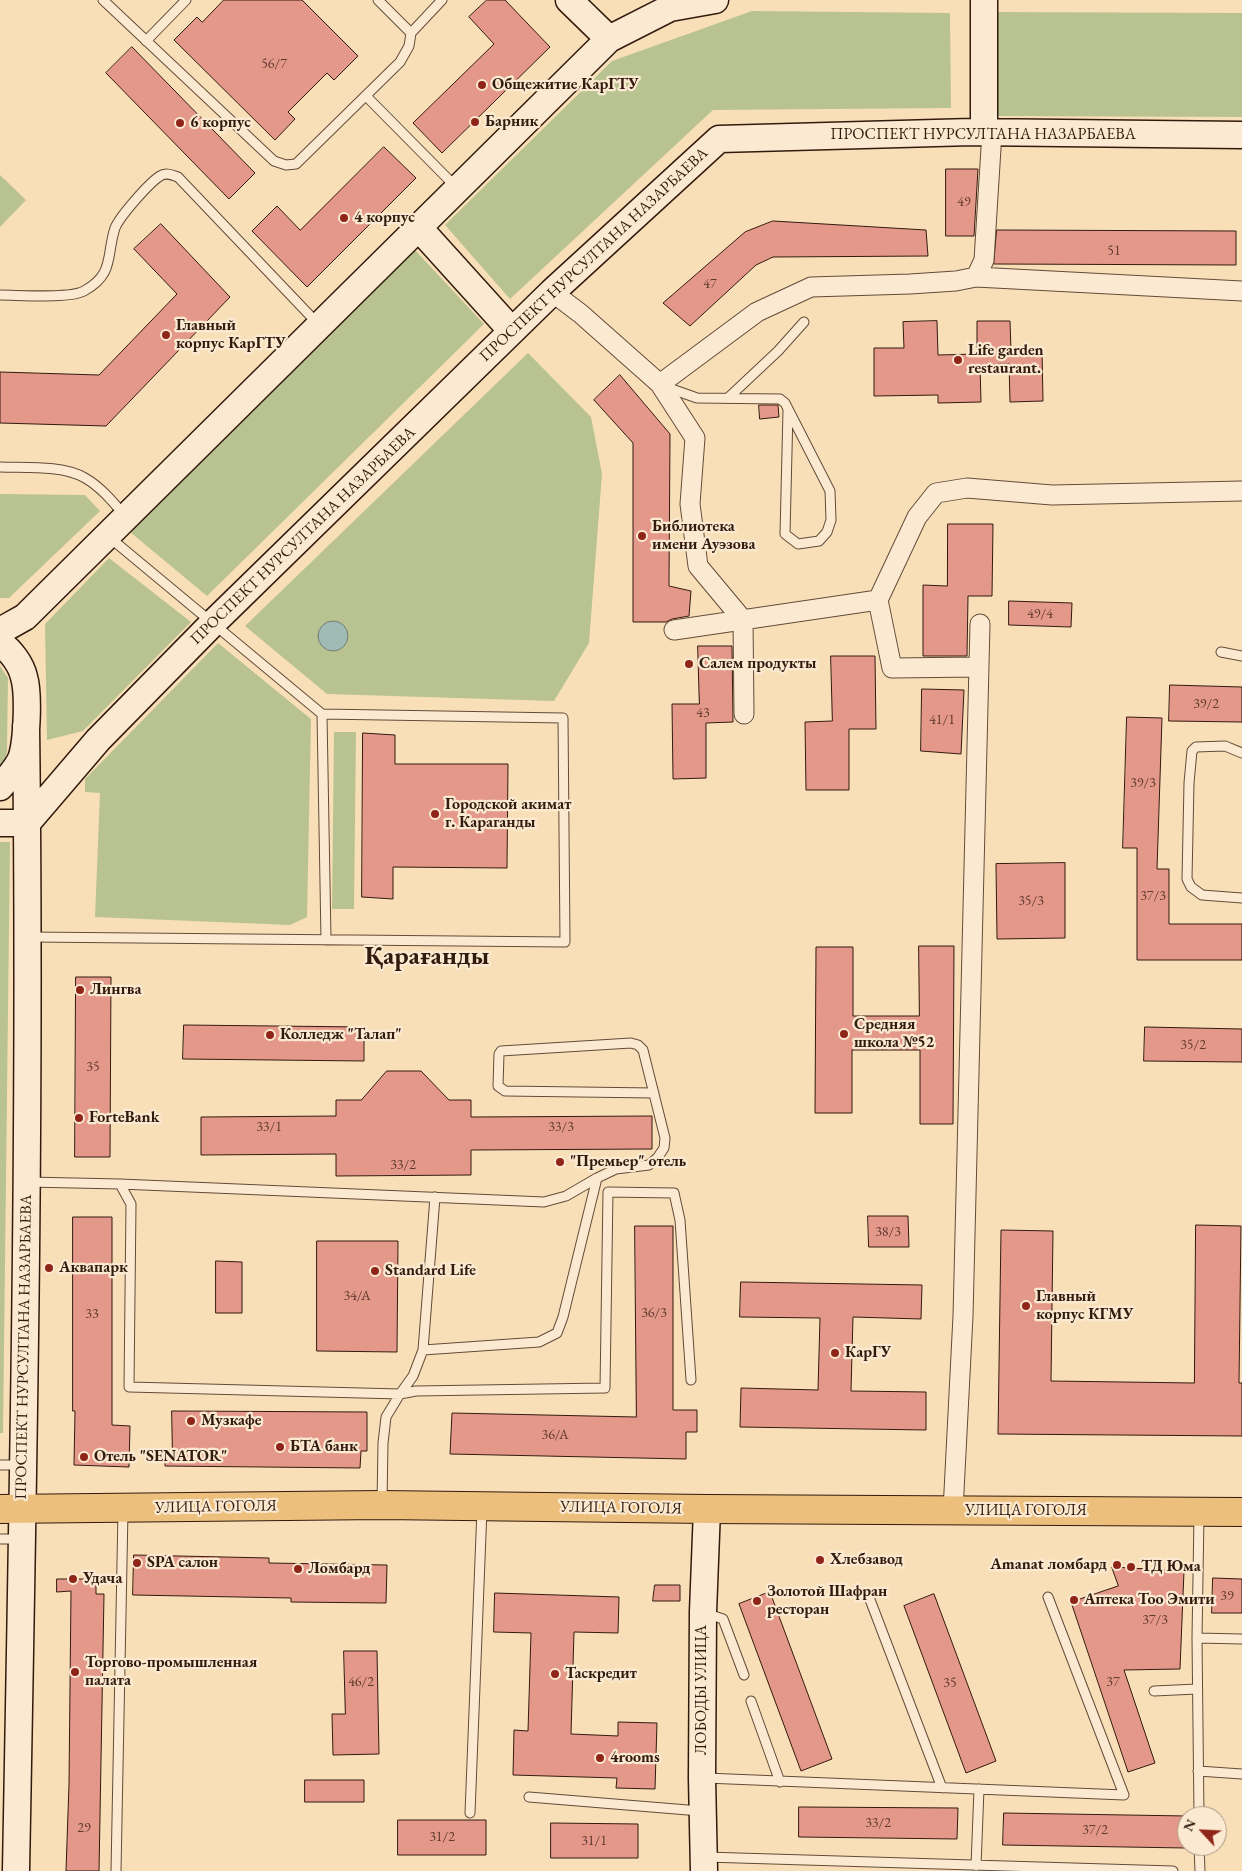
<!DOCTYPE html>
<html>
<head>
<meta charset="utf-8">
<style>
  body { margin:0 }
  #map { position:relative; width:1242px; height:1871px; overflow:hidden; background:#f9dfb8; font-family:"EB Garamond",serif }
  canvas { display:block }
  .north { position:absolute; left:1177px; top:1806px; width:50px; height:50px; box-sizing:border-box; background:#fbead1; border:1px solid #ab9783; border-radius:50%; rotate:295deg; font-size:14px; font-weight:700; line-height:20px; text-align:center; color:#331a0e }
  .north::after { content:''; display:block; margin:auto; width:18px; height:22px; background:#8f2418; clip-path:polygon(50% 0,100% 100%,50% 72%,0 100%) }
</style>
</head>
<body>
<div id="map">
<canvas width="1242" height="1871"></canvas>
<div class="north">N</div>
</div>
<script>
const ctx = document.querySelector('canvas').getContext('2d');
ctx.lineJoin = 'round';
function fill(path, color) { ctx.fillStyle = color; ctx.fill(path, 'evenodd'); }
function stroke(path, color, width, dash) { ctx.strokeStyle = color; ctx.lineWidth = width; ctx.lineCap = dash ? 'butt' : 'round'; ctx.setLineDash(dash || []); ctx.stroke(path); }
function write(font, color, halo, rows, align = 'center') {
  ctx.font = font + ' "EB Garamond",serif'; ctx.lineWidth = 4.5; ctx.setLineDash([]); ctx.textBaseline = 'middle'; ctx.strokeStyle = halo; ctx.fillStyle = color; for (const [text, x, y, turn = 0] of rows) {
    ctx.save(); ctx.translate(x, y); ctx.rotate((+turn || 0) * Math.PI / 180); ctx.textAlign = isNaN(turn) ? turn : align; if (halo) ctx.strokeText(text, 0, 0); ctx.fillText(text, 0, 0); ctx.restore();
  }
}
const green = new Path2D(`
  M752 11 950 13 951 108 713 110 510 299 445 225 612 61Z
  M995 12 1242 13V117L995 116Z
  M0 175 26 200 0 227Z
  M414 249 484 324 207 596 130 532Z
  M528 353 591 417 602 474 589 643 554 701 327 694 245 626Z
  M0 494 85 495 100 511 9 598H0Z
  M109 558 191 622 83 731 47 740 45 624Z
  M218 643 311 719 307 917 290 925 95 917 100 793 85 792V779Z
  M0 666 8 678 7 750 6 758 0 766Z
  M334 732H356L354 909H332Z
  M0 842H10L3 1433H0Z`);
const water = new Path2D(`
  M318 636a15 15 0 1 1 30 0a15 15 0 1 1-30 0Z`);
const building = new Path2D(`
  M224 0H302L358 56 334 80 327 73 288 112 295 119 275 140 174 40 197 17 202 22Z
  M487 0H505L550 47 442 153 413 123 494 44 469 17Z
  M132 47 255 173 229 199 106 73Z
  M384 147 416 178 307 287 252 231 277 206 300 230Z
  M946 169H978L974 236H946Z
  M773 221 926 230 928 256 773 257 756 265 690 326 663 303 745 232Z
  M161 224 230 297 106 426 0 423V372L99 375 177 294 134 249Z
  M997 230 1236 231V265L994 264Z
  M937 321 938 355 977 354V321H1010L1011 351H1042L1043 401 1010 402 1009 364 980 365 981 402 938 403V395L874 396V348H904L903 322Z
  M620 375 670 434 669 586 691 591 689 616 672 619 666 622H633V443L594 400Z
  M759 405H778L779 417 760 419Z
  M948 524H993L992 596H968L967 656H923V585L947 586Z
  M1009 601 1072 603 1071 627 1009 625Z
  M698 646H732L733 722 706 723V778L673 779 672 704H699Z
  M831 656H875L876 729H849V790H806L805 722 832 721Z
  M1170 685 1242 687V722L1169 721Z
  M922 689 964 690 961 754 921 751Z
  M1127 717 1162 718 1157 869H1169V924H1242V960H1137V848H1123Z
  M363 733 395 735V764H508L507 868 393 867V899L362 897Z
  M1065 863V938L997 939 996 864Z
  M919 946H954L953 1124H920V1050H852V1113H815L816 947H853V1016H919Z
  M76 977H111L110 1157H75Z
  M184 1025 364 1027V1061L183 1059Z
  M1145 1027 1242 1029V1062L1144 1061Z
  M387 1071H421L449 1100H471V1117L652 1116V1149L471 1150V1175L336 1176V1154L201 1155V1117L336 1116V1100H361Z
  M868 1216H908L909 1247H869Z
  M73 1217H112V1425L130 1426 129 1467 74 1465 75 1411H73Z
  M1196 1225 1241 1226 1239 1383H1242V1436L998 1434 1001 1230 1053 1231 1051 1381 1194 1383Z
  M635 1226H673V1410H697V1432H686V1459L450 1454 452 1413 636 1417Z
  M317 1241H398L397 1352 317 1351Z
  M216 1261 242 1262V1313H216Z
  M741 1282 922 1285 921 1319 853 1317 851 1391 926 1392V1430L740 1427 741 1388 818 1390 820 1318 740 1317Z
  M172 1411 367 1412V1451H361L360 1468 165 1466V1450H172Z
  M134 1555 269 1558V1563L387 1565 386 1603 291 1602V1598L133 1595Z
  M1112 1567 1184 1571 1180 1669 1124 1670 1155 1763 1128 1772 1071 1602 1118 1586Z
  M1213 1578 1242 1579V1613H1212Z
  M57 1579H96V1594H104L99 1871H66L69 1784 71 1591 57 1592Z
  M655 1585H680V1601H653Z
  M770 1592 832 1759 801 1771 739 1604Z
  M495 1593 619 1597 618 1633 574 1632 571 1734 618 1736V1722L657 1723 655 1789 616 1788 617 1778 513 1775 514 1730 528 1731 531 1633 494 1632Z
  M934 1594 996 1761 966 1773 904 1606Z
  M344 1651H377L379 1754 333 1755 332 1714H345Z
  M305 1780H364V1802H305Z
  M799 1807 958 1808 957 1839 799 1837Z
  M1004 1813 1187 1816 1186 1848 1003 1845Z
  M398 1820H486V1855H398Z
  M551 1823 638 1824V1858H551Z`);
const lane = new Path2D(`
  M103 0 274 161 286 165 296 164 400 62 409 46 411 33 442 0
  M378 0 411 33
  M146 41 186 0
  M366 96 456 187
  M0 295C19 295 69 299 84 291 115 274 106 255 115 228 120 216 149 183 160 176 166 172 172 175 178 177L319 325
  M666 387 697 398 780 399 785 403 830 491 831 520 827 532 819 541 798 544 785 534 788 410
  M728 398 778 351 804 322
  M0 467C25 468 63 465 85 478 101 487 114 503 125 516
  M1221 652 1242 656
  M322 714 326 940
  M1242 753 1225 746 1196 747 1192 751 1189 783 1187 879 1191 887 1202 895 1242 898
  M30 937 565 942 563 718 322 714 109 537
  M28 1182 120 1184 131 1204 129 1387 400 1394 413 1376 423 1350 435 1197
  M120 1184 544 1202 566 1196 597 1178 616 1169 649 1165 658 1157 664 1148 665 1138 643 1050 638 1045 631 1043 501 1051 499 1054 498 1086 505 1091 654 1093
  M423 1350 539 1342 557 1333 563 1317 597 1178
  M0 1465H22
  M382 1502 383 1443 386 1417 400 1394 416 1391 605 1388 608 1192 674 1193 680 1220 691 1380
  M0 1539H19
  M869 1597 942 1788
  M705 1613 723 1619 744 1675
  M1197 1638 1242 1639
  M1154 1691 1197 1689
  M751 1701 780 1782
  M1198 1771 1242 1774
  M705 1778 1124 1795 1048 1597
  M529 1797 700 1811
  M470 1813 482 1509
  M1199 1816 1197 1638 1199 1515
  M1199 1846 1200 1871
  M705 1857 1173 1871
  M976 1866 979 1789
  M116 1871 123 1511`);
const street = new Path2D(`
  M976 277 1242 291
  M552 292 581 314 660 384 695 438 690 504 698 566 743 620 744 714
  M660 384 757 312 811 287 910 284 956 281 976 277 984 260 992 132
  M878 600 917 517 936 493 967 488 1052 495 1242 491
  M674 630 878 600 892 668 979 667
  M953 1511 963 1316 980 624`);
const secondary = new Path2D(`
  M569 0 609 39
  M984 132V0
  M418 227 512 331
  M0 631 25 617 609 39 670 8 715 0
  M0 643C11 651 21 664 24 677 29 694 27 743 21 759 16 770 8 778 0 787
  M0 823H27L98 740 213 623 552 292 719 139 972 132 1242 135
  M16 1871C23 1489 31 1108 26 726
  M704 1871 702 1778 703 1612 707 1509`);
const highway = new Path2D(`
  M0 1509 382 1505 707 1509 1242 1512`);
const markers = [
  [482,85,5,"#8f2418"],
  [475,122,5,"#8f2418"],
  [180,123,5,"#8f2418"],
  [344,218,5,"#8f2418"],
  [166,335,5,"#8f2418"],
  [958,360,5,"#8f2418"],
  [642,536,5,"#8f2418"],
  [689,664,5,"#8f2418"],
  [435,814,5,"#8f2418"],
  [80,990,5,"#8f2418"],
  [844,1034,5,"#8f2418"],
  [270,1035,5,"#8f2418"],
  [79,1118,5,"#8f2418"],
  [560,1162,5,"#8f2418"],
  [49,1268,5,"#8f2418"],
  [375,1271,5,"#8f2418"],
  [1026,1306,5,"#8f2418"],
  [835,1353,5,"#8f2418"],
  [191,1421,5,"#8f2418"],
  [280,1447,5,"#8f2418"],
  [84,1457,5,"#8f2418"],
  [820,1560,5,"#8f2418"],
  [137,1563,5,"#8f2418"],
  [1117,1565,5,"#8f2418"],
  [1131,1567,5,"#8f2418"],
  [298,1569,5,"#8f2418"],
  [73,1579,5,"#8f2418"],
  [1074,1600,5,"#8f2418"],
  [757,1601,5,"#8f2418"],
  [75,1672,5,"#8f2418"],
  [555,1674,5,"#8f2418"],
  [600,1758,5,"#8f2418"]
];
const numberNames = [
  ["56/7",274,64],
  ["49",964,202],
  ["51",1114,251],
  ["47",710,284],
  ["49/4",1040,614],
  ["39/2",1206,704],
  ["43",703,713],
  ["41/1",942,720],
  ["39/3",1143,783],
  ["37/3",1153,896],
  ["35/3",1031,901],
  ["35/2",1193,1045],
  ["35",93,1067],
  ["33/1",269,1127],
  ["33/3",561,1127],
  ["33/2",403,1165],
  ["38/3",888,1232],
  ["34/A",357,1296],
  ["36/3",654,1313],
  ["33",92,1314],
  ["36/A",555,1435],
  ["39",1227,1596],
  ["37/3",1155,1620],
  ["46/2",361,1682],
  ["37",1113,1682],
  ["35",950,1683],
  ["33/2",878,1823],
  ["29",84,1828],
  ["37/2",1095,1830],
  ["31/2",442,1837],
  ["31/1",594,1841]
];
const poiNames = [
  ["Общежитие КарГТУ",492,85],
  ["Барник",485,122],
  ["6 корпус",190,123],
  ["4 корпус",354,218],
  ["Главный",176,326],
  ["корпус КарГТУ",176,344],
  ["Life garden",968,351],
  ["restaurant.",968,369],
  ["Библиотека",652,527],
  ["имени Ауэзова",652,545],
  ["Салем продукты",699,664],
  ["Городской акимат",445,805],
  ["г. Караганды",445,823],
  ["Лингва",90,990],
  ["Средняя",854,1025],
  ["школа №52",854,1043],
  ["Колледж \"Талап\"",280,1035],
  ["ForteBank",89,1118],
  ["\"Премьер\" отель",570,1162],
  ["Аквапарк",59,1268],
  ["Standard Life",385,1271],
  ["Главный",1036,1297],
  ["корпус КГМУ",1036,1315],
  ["КарГУ",845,1353],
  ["Музкафе",201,1421],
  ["БТА банк",290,1447],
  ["Отель \"SENATOR\"",94,1457],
  ["Хлебзавод",830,1560],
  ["SPA салон",147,1563],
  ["Amanat ломбард",1107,1565,"right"],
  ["ТД Юма",1141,1567],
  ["Ломбард",308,1569],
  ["Удача",83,1579],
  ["Золотой Шафран",767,1592],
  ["ресторан",767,1610],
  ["Аптека Тоо Эмити",1084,1600],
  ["Торгово-промышленная",85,1663],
  ["палата",85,1681],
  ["Таскредит",565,1674],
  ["4rooms",610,1758]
];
const streetNames = [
  ["ПРОСПЕКТ НУРСУЛТАНА НАЗАРБАЕВА",983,135],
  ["ПРОСПЕКТ НУРСУЛТАНА НАЗАРБАЕВА",594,255,-43],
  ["ПРОСПЕКТ НУРСУЛТАНА НАЗАРБАЕВА",303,536,-44],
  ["ПРОСПЕКТ НУРСУЛТАНА НАЗАРБАЕВА",24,1347,-89],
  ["УЛИЦА ГОГОЛЯ",216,1507,-1],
  ["УЛИЦА ГОГОЛЯ",621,1508,1],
  ["УЛИЦА ГОГОЛЯ",1026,1511],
  ["ЛОБОДЫ УЛИЦА",702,1690,-90]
];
const townNames = [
  ["Қарағанды",427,957]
];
fill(green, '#b9c392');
fill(water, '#a0bbb6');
stroke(water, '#747b73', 1);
fill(building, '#e4988a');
stroke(building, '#331a0e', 1);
stroke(lane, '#644b38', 11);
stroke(street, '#644b38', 21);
stroke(secondary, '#331a0e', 29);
stroke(highway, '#331a0e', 30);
stroke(lane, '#fbead1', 9);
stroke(street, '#fbead1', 19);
stroke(secondary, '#fbead1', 26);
stroke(highway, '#ecc07c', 28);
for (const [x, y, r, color] of markers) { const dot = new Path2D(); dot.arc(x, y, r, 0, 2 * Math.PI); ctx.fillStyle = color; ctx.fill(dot); stroke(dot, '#fbead1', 2); }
write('14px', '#5f3a2d', null, numberNames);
write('bold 16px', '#331a0e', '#fbead1', poiNames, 'left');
write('16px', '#331a0e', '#fbead1', streetNames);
write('bold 26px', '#331a0e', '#fbead1', townNames);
</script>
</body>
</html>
